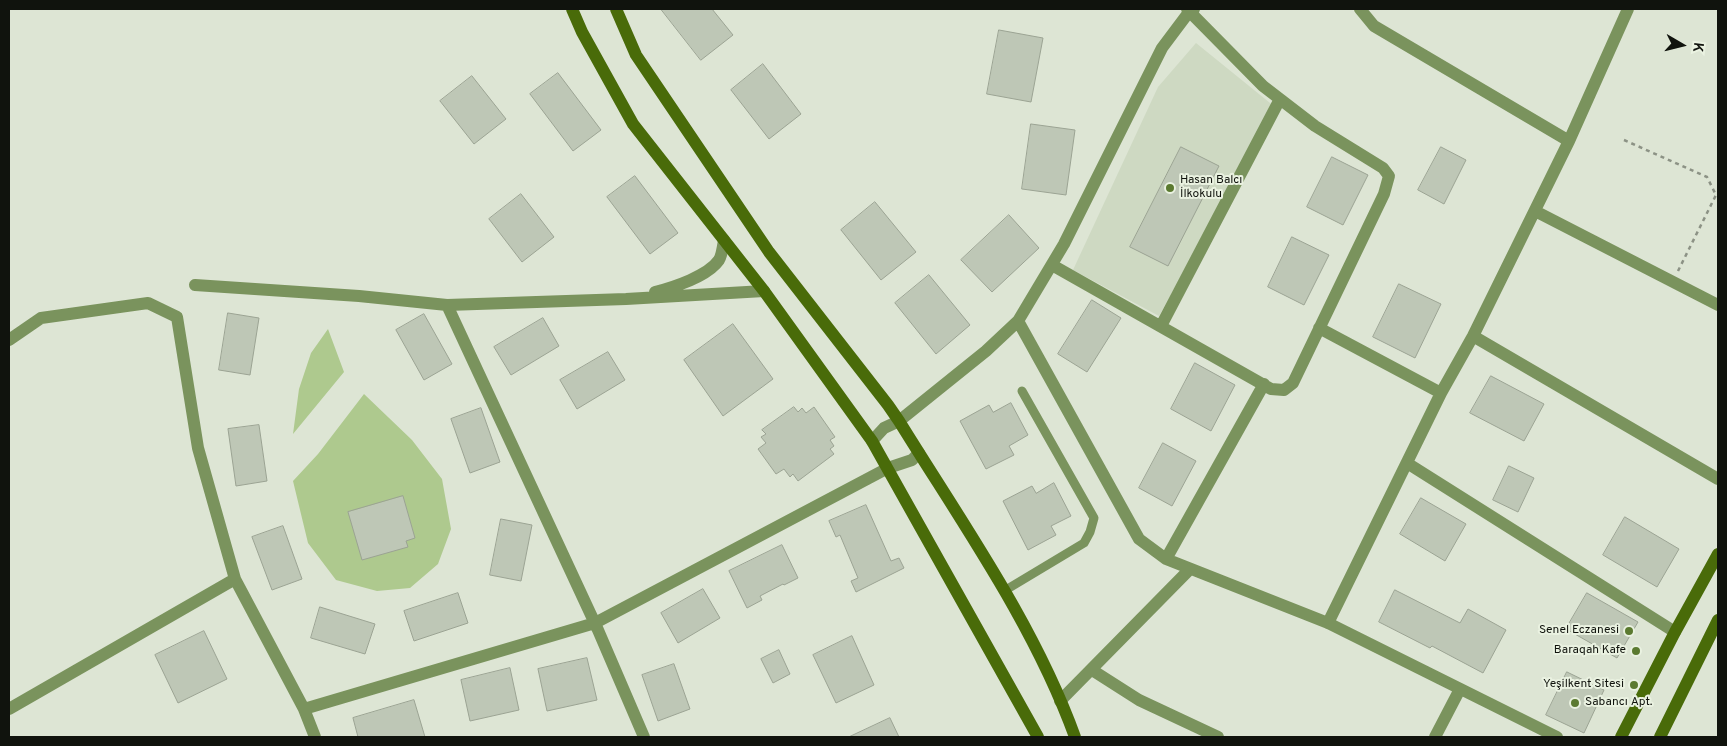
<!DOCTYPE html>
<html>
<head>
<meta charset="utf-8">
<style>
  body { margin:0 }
  #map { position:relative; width:1727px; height:746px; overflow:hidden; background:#dde5d4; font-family:Overpass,sans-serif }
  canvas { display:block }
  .frame { position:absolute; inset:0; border:10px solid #10130d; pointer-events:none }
  .north { position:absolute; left:1657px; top:20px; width:50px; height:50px; -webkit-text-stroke:4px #eaf2e1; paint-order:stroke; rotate:98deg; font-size:14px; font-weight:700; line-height:20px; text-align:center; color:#10130d }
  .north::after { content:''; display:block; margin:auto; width:18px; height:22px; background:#10130d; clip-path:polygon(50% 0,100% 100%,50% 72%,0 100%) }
</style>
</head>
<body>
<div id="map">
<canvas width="1727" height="746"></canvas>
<div class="frame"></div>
<div class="north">K</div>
</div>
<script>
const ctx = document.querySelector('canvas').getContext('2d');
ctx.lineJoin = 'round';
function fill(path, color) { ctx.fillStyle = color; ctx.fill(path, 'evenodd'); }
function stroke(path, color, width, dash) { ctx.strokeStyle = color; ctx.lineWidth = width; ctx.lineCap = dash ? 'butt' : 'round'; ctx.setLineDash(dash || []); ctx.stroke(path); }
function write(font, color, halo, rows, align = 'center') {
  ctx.font = font + ' Overpass,sans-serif'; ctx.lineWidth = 4; ctx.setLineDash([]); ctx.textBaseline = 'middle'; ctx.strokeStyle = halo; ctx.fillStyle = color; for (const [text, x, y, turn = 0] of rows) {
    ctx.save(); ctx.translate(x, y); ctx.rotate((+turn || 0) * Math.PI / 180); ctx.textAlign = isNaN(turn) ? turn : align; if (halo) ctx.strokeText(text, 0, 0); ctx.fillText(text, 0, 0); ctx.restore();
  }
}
const built = new Path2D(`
  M1196 43 1275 107 1159 316 1073 270 1158 87Z`);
const green = new Path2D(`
  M328 329 344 372 293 434 299 389 311 353Z
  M364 394 412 440 442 479 451 529 438 564 410 588 377 591 336 580 308 543 293 481 318 454Z`);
const building = new Path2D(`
  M661 9H712L733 35 701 60Z
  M999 30 1043 38 1031 102 987 94Z
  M763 64 801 114 769 139 731 90Z
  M558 73 601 130 573 151 530 94Z
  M472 76 506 119 474 144 440 101Z
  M1031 124 1075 130 1066 195 1022 189Z
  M1181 147 1219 166 1168 266 1130 247Z
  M1441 147 1466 160 1444 204 1418 190Z
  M1332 157 1368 175 1343 225 1307 207Z
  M635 176 678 233 650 254 607 197Z
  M521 194 554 237 522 262 489 219Z
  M875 202 916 252 881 280 841 230Z
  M1009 215 1039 248 992 292 961 260Z
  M1292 237 1329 255 1304 305 1268 287Z
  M929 275 970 325 936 354 895 303Z
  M1399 284 1441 304 1415 358 1373 337Z
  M1092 300 1121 318 1087 372 1058 354Z
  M228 313 259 318 250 375 219 370Z
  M424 314 452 364 424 380 396 330Z
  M543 318 559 346 511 375 494 347Z
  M733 324 773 379 723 416 684 360Z
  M608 352 625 380 577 409 560 380Z
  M1195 363 1235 385 1211 431 1171 409Z
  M1491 376 1544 404 1524 441 1470 413Z
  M1011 403 1028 435 1009 446 1014 455 986 469 960 421 989 405 993 412Z
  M794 407 798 412 802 408 806 413 814 407 835 437 830 440 834 446 830 449 834 454 798 481 793 474 790 477 784 469 776 474 758 449 766 443 761 437 766 434 762 430Z
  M481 408 500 462 470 473 451 419Z
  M259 425 267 481 236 486 228 429Z
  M1163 443 1196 461 1172 506 1139 488Z
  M1509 466 1534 478 1518 512 1493 500Z
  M1054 483 1071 516 1051 526 1056 535 1028 550 1003 501 1032 486 1036 493Z
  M403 496 415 538 406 541 408 547 362 560 348 512Z
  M1421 498 1466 524 1445 561 1400 534Z
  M866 505 891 561 899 558 904 568 856 592 851 581 858 578 840 535 836 537 829 521Z
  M1625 517 1679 549 1657 587 1603 555Z
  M501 519 532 525 521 581 490 575Z
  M283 526 302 579 272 590 252 537Z
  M782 545 798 578 784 585 783 584 760 596 762 600 747 608 729 571Z
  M703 589 720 618 678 643 661 613Z
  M1395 590 1460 623 1468 609 1506 630 1483 673 1432 646 1430 648 1379 622Z
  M458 593 468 623 414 641 404 611Z
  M1587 593 1638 622 1617 658 1566 629Z
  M320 607 375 624 365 654 311 638Z
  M204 631 227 679 178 703 155 655Z
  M852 636 874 685 836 703 813 655Z
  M779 650 790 674 773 683 761 659Z
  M587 658 597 700 547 711 538 669Z
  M674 664 690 709 658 721 642 675Z
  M510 668 519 710 470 721 461 680Z
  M1567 672 1604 690 1584 733 1546 715Z
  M414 700 425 737H358L353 718Z
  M890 718 899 737H849Z`);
const path = new Path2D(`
  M1624 140 1707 177 1716 195 1678 271`);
const lane = new Path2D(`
  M1004 591 1084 543 1090 532 1094 518 1022 391`);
const street = new Path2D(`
  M1360 9 1374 26 1569 141
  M1535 211 1718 305
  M1052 265 1271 389 1284 390 1293 383 1384 194 1389 176 1383 168 1315 126 1263 86 1187 9
  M195 285 359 296 447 305 626 299 764 291
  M655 292C674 287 708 276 719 260 722 255 723 246 724 240
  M447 305 598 630 644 737
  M1018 321 1139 539 1166 559 1328 623 1557 737
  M1161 326 1280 99
  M1319 328 1441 393
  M1473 336 1718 479
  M9 340 41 318 148 303 177 317 198 448 235 579 304 709
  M872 441 884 428 899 421 986 351 1018 321 1064 244 1162 48 1189 12 1194 9
  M1407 463 1675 632
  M1166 559 1264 384
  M1328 623 1441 393 1473 336 1569 141 1628 9
  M1092 670 1139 700 1218 737
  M1060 701 1190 569
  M9 709 235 579
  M315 737 304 709 595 623 888 468 912 460 919 453
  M1435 737 1460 689`);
const secondary = new Path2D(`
  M572 9 582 32 633 124 764 291 872 441 1038 737
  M616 9 636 55 769 252 888 405 899 421C962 523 1034 624 1075 737
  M1621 737 1675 632 1718 554
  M1660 737 1718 620`);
const markers = [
  [1170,188,5,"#5b7a30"],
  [1629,631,5,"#5b7a30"],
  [1636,651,5,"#5b7a30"],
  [1634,685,5,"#5b7a30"],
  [1575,703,5,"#5b7a30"]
];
const poiNames = [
  ["Hasan Balcı",1180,181,"left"],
  ["İlkokulu",1180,195,"left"],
  ["Senel Eczanesi",1619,631],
  ["Baraqah Kafe",1626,651],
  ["Yeşilkent Sitesi",1624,685],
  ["Sabancı Apt.",1585,703,"left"]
];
fill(built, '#ced9c2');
fill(green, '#aec98e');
fill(building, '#bec7b6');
stroke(building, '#9ba393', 1);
stroke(path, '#8c9285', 2.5, [4, 4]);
stroke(lane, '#7a935d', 9);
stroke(street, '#7a935d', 12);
stroke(secondary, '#496b09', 12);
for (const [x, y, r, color] of markers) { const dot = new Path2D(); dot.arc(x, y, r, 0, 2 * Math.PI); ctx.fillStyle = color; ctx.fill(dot); stroke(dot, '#eaf2e1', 2); }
write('12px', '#10130d', '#eaf2e1', poiNames, 'right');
</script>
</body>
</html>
